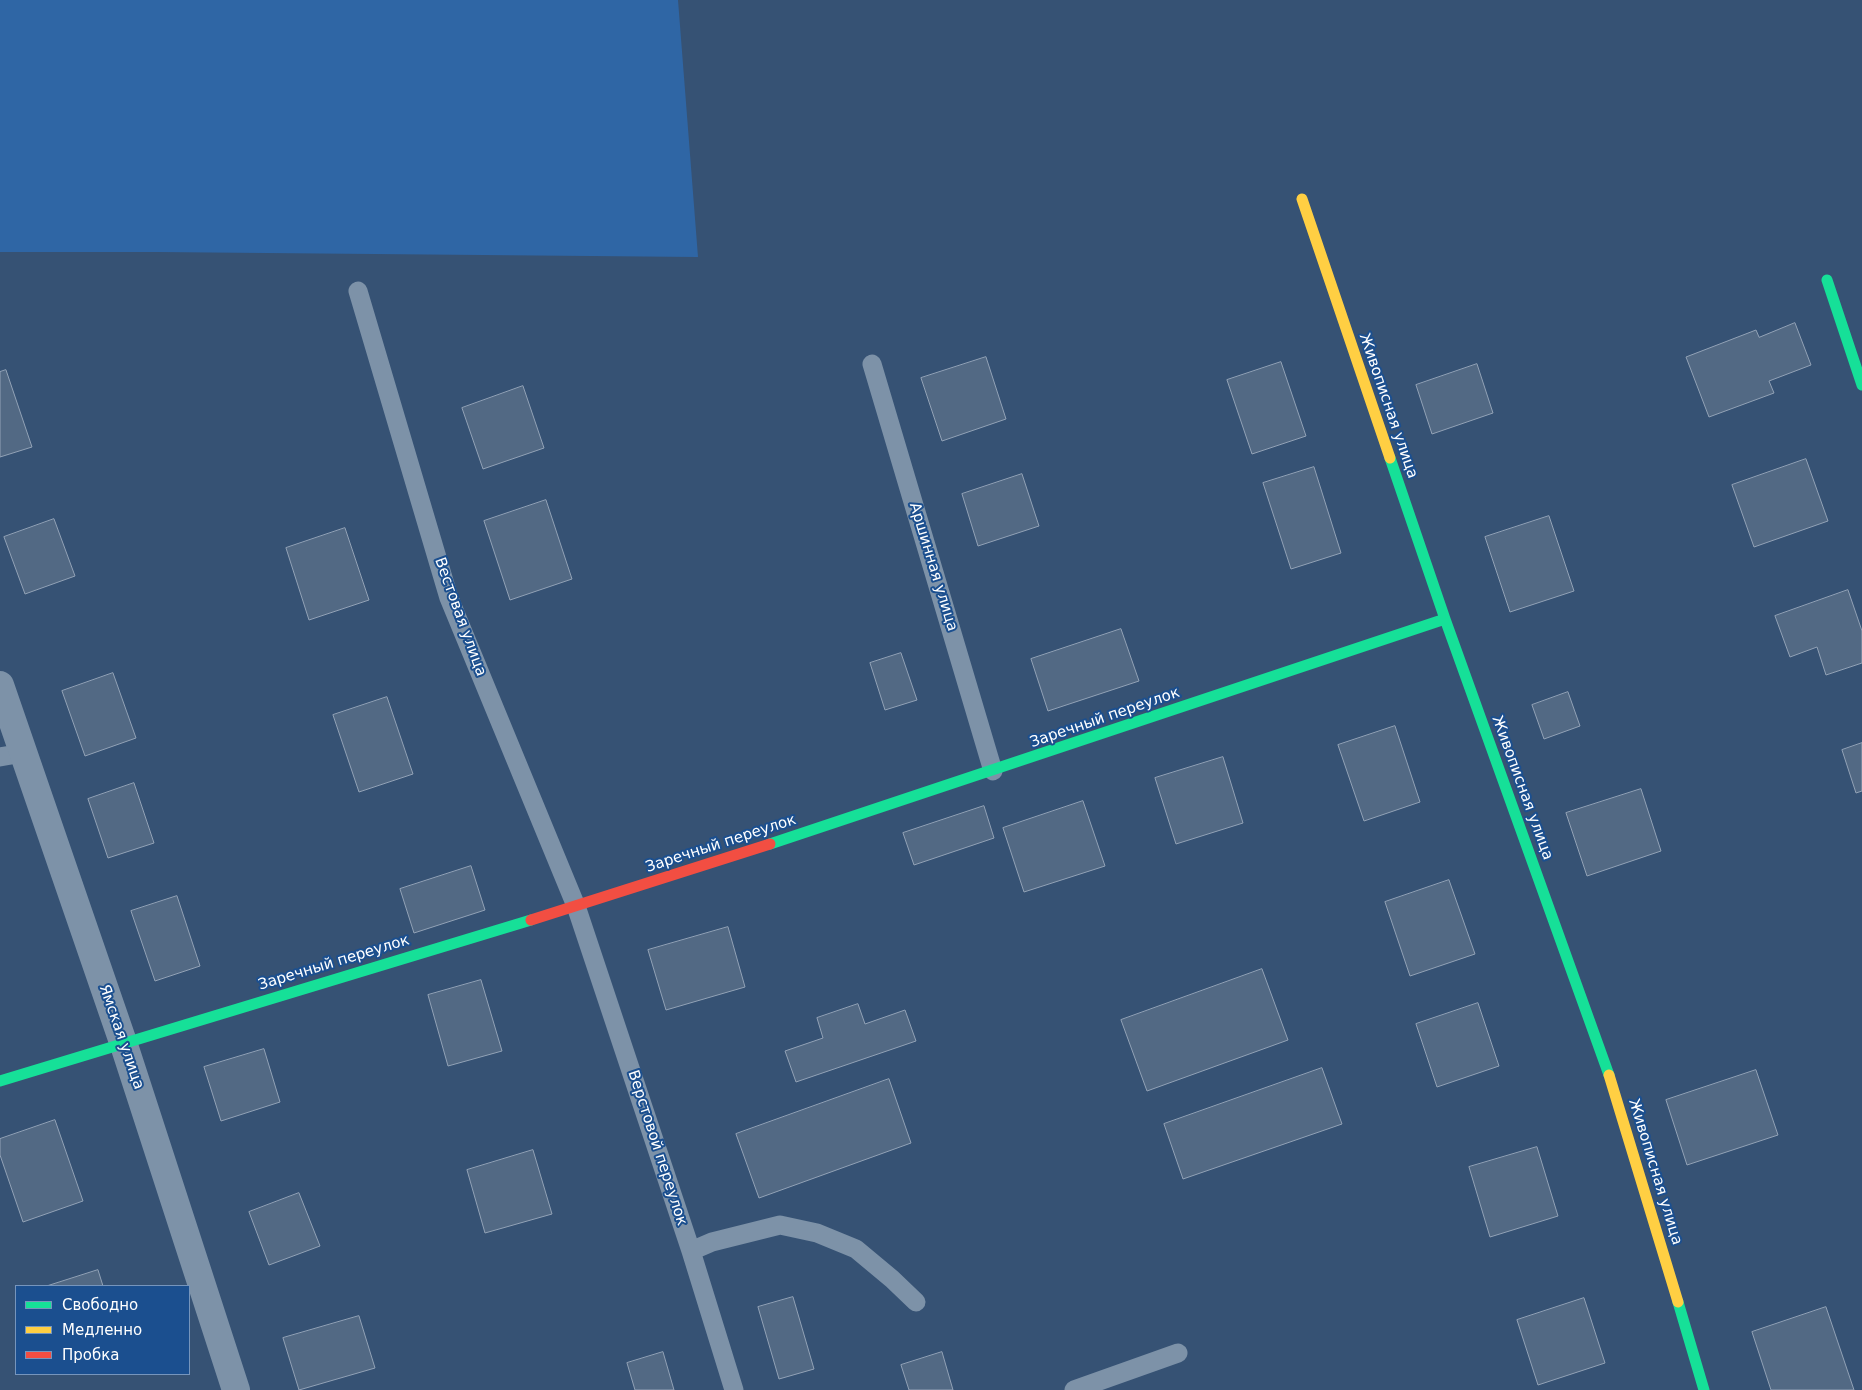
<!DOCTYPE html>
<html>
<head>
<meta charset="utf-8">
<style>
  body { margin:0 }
  #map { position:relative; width:1862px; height:1390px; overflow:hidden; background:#365274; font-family:"DejaVu Sans",sans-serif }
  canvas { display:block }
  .legend { position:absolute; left:15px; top:1285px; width:175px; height:90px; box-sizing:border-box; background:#1b4f8f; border:1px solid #7695bc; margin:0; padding:6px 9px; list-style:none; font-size:15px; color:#fff }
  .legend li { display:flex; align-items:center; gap:10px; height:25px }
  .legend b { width:25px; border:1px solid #7695bc }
</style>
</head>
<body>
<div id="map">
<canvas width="1862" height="1390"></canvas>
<ul class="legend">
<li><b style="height:6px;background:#16e098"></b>Свободно</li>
<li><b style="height:6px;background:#ffcf43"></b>Медленно</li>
<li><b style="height:6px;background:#f24e42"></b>Пробка</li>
</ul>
</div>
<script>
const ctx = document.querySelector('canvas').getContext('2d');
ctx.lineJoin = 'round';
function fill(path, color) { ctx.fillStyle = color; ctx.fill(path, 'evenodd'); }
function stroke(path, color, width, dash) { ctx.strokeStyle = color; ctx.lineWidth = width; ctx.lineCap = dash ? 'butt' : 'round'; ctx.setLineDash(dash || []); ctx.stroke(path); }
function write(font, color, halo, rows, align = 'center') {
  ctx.font = font + ' "DejaVu Sans",sans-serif'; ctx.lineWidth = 4; ctx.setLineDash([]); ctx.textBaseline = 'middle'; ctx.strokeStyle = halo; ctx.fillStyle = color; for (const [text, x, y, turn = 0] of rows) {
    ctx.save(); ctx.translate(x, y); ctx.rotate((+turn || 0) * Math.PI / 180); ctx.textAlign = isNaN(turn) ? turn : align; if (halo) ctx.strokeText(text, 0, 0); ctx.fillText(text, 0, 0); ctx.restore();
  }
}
const green = new Path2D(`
  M0 0H678L698 257 157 252H0Z`);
const building = new Path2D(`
  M1795 323 1811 365 1769 381 1774 393 1709 417 1686 357 1756 330 1759 337Z
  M986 357 1006 419 942 441 921 378Z
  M1281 362 1306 436 1252 454 1227 380Z
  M1477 364 1493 413 1432 434 1416 385Z
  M6 370 32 447 0 457V372Z
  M523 386 544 448 483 469 462 408Z
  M1806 459 1828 521 1754 547 1732 485Z
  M1314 467 1341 553 1291 569 1263 483Z
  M1022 474 1039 526 978 546 962 494Z
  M546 500 572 579 510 600 484 521Z
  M1549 516 1574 591 1510 612 1485 537Z
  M54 519 75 576 25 594 4 537Z
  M345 528 369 600 309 620 286 548Z
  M1848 590 1862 631V663L1826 675 1817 647 1790 657 1775 616Z
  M1121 629 1139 681 1048 711 1031 659Z
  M901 653 917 700 885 710 870 663Z
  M113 673 136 738 85 756 62 691Z
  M1568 692 1580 726 1544 739 1532 705Z
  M387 697 413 774 359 792 333 715Z
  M1395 726 1420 802 1364 821 1338 745Z
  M1862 743V791L1856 793 1842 750Z
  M1223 757 1243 823 1176 844 1155 778Z
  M134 783 154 843 108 858 88 799Z
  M1641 789 1661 851 1587 876 1566 813Z
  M1083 801 1105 866 1024 892 1003 828Z
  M984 806 994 838 914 865 903 833Z
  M471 866 485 910 414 933 400 889Z
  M1449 880 1475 954 1410 976 1385 902Z
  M177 896 200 966 155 981 131 911Z
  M728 927 745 987 666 1010 648 950Z
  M1262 969 1288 1040 1147 1091 1121 1020Z
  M481 980 502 1051 448 1066 428 995Z
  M1478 1003 1499 1066 1437 1087 1416 1024Z
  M858 1004 865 1024 905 1010 916 1041 796 1082 785 1051 823 1038 817 1018Z
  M264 1049 280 1102 221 1121 204 1067Z
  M1322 1068 1342 1124 1183 1179 1164 1124Z
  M1756 1070 1778 1135 1687 1165 1666 1100Z
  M889 1079 911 1143 759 1198 736 1134Z
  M55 1120 83 1201 23 1222 0 1155V1139Z
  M1537 1147 1558 1216 1490 1237 1469 1167Z
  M533 1150 552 1214 485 1233 467 1170Z
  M299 1193 320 1246 269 1265 249 1212Z
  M98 1270 103 1286H47Z
  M793 1297 814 1369 779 1379 758 1307Z
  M1584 1298 1605 1363 1538 1385 1517 1320Z
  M1826 1307 1854 1390H1771L1752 1332Z
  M359 1316 375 1368 299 1390 283 1338Z
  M663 1352 674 1390H635L627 1363Z
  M942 1352 953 1390H909L901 1365Z`);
const lane = new Path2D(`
  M358 291 449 598 576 906 691 1251 734 1390
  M872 364 993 771
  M0 757 23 753
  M691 1251 712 1242 780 1225 817 1233 856 1249 892 1279 916 1302
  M1074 1390 1178 1353`);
const street = new Path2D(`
  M0 685 123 1042 236 1390`);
const fast = new Path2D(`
  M1827 280 1862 385
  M1390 458 1445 619 1609 1075
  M770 844 1445 619
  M0 1081 531 920
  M1678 1302 1704 1390`);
const slow = new Path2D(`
  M1302 199 1390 458
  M1609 1075 1678 1302`);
const jam = new Path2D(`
  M531 920 770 844`);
const streetNames = [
  ["Живописная улица",1388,406,71],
  ["Аршинная улица",933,567,73],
  ["Вестовая улица",460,617,70],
  ["Заречный переулок",1105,718,-19],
  ["Живописная улица",1522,788,70],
  ["Заречный переулок",721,844,-18],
  ["Заречный переулок",334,963,-17],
  ["Ямская улица",121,1037,71],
  ["Верстовой переулок",657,1148,72],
  ["Живописная улица",1655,1172,73]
];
fill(green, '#2f66a5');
fill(building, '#526984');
stroke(building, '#92a2b6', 1);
stroke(lane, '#7d92a8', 19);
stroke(street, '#7d92a8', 28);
stroke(fast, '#16e098', 11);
stroke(slow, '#ffcf43', 11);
stroke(jam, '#f24e42', 11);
write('15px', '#fff', '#1b4f8f', streetNames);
</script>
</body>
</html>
